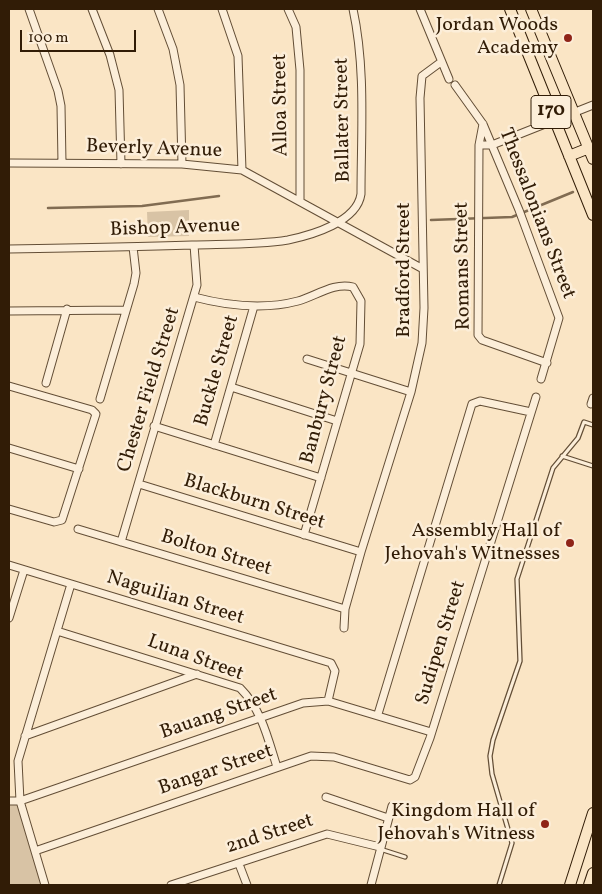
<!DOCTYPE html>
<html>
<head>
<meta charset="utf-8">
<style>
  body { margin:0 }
  #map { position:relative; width:602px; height:894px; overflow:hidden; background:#fae5c5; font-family:Vollkorn,serif }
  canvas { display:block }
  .frame { position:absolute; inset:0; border:10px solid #311c06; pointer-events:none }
  .scale { position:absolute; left:20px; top:30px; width:116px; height:22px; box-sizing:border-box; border:2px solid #311c06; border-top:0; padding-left:6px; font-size:15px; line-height:18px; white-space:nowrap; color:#311c06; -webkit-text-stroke:4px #fceed9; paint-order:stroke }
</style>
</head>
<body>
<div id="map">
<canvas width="602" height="894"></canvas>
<div class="frame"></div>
<div class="scale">100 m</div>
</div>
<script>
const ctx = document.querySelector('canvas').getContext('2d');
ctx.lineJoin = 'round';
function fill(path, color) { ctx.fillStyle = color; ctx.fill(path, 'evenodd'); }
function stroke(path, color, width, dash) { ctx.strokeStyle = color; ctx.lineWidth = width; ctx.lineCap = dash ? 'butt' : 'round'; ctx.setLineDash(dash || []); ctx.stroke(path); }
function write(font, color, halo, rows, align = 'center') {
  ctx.font = font + ' Vollkorn,serif'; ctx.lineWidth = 5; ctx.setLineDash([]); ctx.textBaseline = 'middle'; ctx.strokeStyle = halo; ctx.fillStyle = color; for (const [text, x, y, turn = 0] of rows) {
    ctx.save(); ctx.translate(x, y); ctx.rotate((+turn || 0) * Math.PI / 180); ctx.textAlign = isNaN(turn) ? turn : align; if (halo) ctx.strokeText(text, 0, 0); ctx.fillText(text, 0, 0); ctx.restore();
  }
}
const green = new Path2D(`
  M189 210V236L148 237 147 212Z
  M9 803H19L42 885H9Z`);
const stream = new Path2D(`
  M48 208 142 206 219 196
  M431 220 512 217 573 192`);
const lane = new Path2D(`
  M562 456 593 466
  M380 849 405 857
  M499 885 512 843 492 774 490 756 493 740 520 661 517 579 553 468 578 438 584 422 593 425`);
const street = new Path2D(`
  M29 9 58 91 61 106 62 163
  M92 9 110 55 119 90 121 164
  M158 9 173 49 180 85 182 164
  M222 9 238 56 242 170
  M288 9 296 27 300 70V201
  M420 9 449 79
  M455 85 483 124 519 210 559 318 541 379
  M483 124 479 145 478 335 482 340 547 363
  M479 145H492L593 105
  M9 163 182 164 242 170 423 269
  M9 249C70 248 131 247 192 245 224 244 257 245 288 240 312 235 357 222 361 194 361 133 366 69 353 9
  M194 297C228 306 264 310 298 301 316 296 334 282 353 287L361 301 360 344 304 535
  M9 311 126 310
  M307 359 411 392
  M46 383 67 309
  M9 386 92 410 96 414 62 520 54 522 9 509
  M231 387 337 421
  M100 399 134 284 136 273 133 247
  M591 404 593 398
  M154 426 321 478
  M214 445 254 306
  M9 448 79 469
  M139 484 361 552
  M78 529 345 609
  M121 542 197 285 194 245
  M9 565 331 663 335 671 328 701
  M9 618 24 570
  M344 628 345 609 361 552 411 392 422 343 424 308 420 98 422 76 441 62
  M57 631 240 688C262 710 268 739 277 767
  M378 714 472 404 480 401 531 412
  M25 736 197 674
  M326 797 388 818
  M9 801H20L303 703 328 701 431 732
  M35 851 311 756 334 757 410 780 415 777 430 738 536 397
  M239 864 247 885
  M45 885 20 801 18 761 71 584
  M171 885 327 834 380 847
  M371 885 392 806`);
const primary = new Path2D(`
  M510 9 593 215
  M531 9 593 159
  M569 156 589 148
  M570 885 593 813
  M589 885 593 873`);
const markers = [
  [568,38,5,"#8f2418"],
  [570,543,5,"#8f2418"],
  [545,824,5,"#8f2418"]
];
const shields = [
  [551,112,40]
];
const shieldNames = [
  ["170",551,112]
];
const poiNames = [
  ["Jordan Woods",558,26],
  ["Academy",558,49],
  ["Assembly Hall of",560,532],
  ["Jehovah's Witnesses",560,555],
  ["Kingdom Hall of",535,812],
  ["Jehovah's Witness",535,835]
];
const streetNames = [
  ["Alloa Street",282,105,-91],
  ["Ballater Street",344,120,-91],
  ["Beverly Avenue",154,150,2],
  ["Thessalonians Street",536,214,69],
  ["Bishop Avenue",175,229,-2],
  ["Romans Street",464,266,-91],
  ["Bradford Street",405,270,-90],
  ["Buckle Street",218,371,-74],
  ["Chester Field Street",150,390,-73],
  ["Banbury Street",325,400,-75],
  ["Blackburn Street",254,503,17],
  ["Bolton Street",216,554,17],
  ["Naguilian Street",175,599,17],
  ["Sudipen Street",442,643,-73],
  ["Luna Street",195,659,20],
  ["Bauang Street",219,715,-19],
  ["Bangar Street",216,771,-19],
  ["2nd Street",270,835,-18]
];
fill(green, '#d8c3a5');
stroke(stream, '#816c52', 2.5);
stroke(lane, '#634e36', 5.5);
stroke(street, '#634e36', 9);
stroke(primary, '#311c06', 12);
stroke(lane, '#fceed9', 3);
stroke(street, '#fceed9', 7);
stroke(primary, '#fae5c5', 10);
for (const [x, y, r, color] of markers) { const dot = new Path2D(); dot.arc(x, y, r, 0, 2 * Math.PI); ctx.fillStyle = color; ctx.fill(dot); stroke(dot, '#fceed9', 2); }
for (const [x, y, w] of shields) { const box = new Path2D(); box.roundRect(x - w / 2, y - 16.5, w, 33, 4); ctx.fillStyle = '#fceed9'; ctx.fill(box); stroke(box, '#311c06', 1); }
write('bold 19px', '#311c06', null, shieldNames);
write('20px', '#311c06', '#fceed9', poiNames, 'right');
write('20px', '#311c06', '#fceed9', streetNames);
</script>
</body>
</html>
